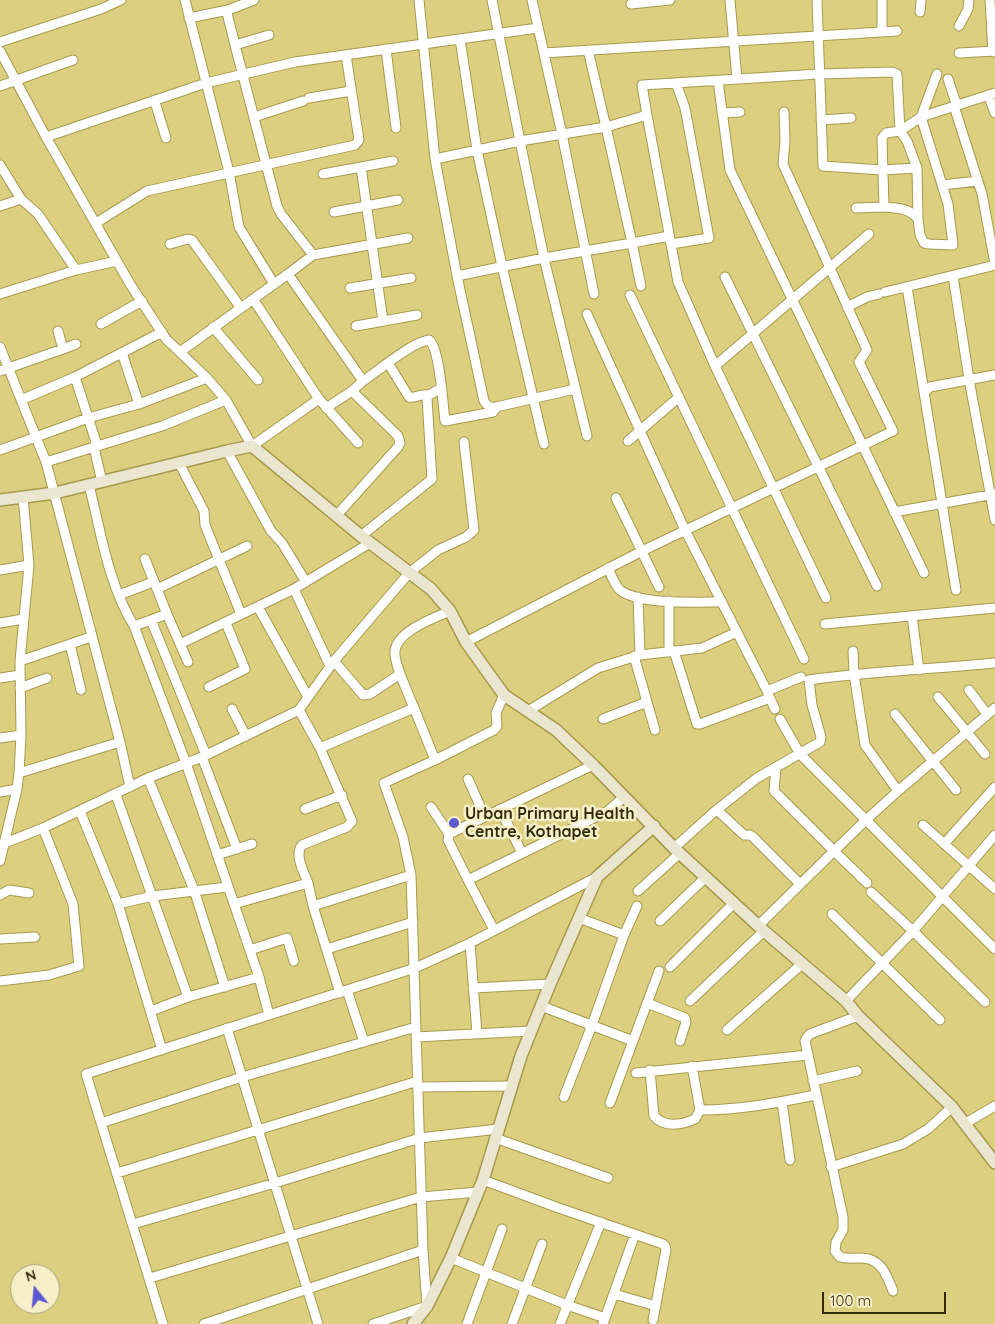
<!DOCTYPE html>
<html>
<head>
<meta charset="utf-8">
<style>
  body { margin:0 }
  #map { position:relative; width:995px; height:1324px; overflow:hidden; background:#ddcf80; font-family:Quicksand,sans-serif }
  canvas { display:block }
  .north { position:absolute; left:10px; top:1264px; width:50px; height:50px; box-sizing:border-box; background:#f6f0c9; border:1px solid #a8a27d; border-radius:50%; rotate:343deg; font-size:14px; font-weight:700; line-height:20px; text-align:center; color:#322c0b }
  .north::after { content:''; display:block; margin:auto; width:18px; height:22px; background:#5b58d0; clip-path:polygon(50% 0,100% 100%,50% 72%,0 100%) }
  .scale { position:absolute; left:822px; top:1292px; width:124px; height:22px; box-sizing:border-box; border:2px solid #322c0b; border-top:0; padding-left:6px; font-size:15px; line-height:18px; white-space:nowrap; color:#322c0b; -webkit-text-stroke:4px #f6f0c9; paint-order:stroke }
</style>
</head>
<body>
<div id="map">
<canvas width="995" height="1324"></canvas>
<div class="north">N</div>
<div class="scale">100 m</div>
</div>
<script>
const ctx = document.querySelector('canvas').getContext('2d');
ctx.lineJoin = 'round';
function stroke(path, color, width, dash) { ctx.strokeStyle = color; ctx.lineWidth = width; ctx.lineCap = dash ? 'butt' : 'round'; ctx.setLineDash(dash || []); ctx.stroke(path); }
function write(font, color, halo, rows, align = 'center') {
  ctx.font = font + ' Quicksand,sans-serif'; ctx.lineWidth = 5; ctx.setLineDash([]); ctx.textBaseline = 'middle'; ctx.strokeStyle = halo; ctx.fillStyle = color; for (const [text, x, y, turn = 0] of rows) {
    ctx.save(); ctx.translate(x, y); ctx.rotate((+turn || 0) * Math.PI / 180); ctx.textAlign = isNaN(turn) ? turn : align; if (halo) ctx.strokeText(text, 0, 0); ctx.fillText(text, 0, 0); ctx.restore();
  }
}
const street = new Path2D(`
  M185 0 229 172 239 227 274 284
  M419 0 435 159
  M492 0 520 141 606 127 632 243 544 258 587 436
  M532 0 562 134 594 294
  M730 0 737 79
  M817 0 823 166 882 170 917 168
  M990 0 993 52
  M631 4 670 0
  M920 12 921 0
  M189 18 228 10
  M959 26 968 9 969 0
  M882 32V0
  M269 35 235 45 277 206 281 214 313 255
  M460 39 477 150 502 266 544 444
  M0 42 101 9 121 0
  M235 45 227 13 228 10 254 0
  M386 49 396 128
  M588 50 606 127 647 115 642 85 819 74 892 72 897 74 900 131 907 141 917 168 918 219C909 208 898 208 884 207L882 138 886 133 900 131 921 117 995 93
  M0 51 46 137 130 284 166 339 207 378 226 400 252 446 319 399 358 443
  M544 53 897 31
  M959 53 995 51
  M948 79 957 106
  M718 81 730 170 924 573
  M0 86 73 60
  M988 95 995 113
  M309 98 351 91
  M155 102 166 138
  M954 106 982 194 995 264
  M722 113 740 112
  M647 115 678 282 715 366 826 598
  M254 117 303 101
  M821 120 851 118
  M46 137 206 83 295 62 538 28
  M0 165 21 199
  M323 174 361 167
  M942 185 978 181
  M0 206 21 199 38 214 76 270
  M856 208 884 207
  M334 212 398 200
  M918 219 920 235 924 243 929 244 953 245 948 204 921 117 937 74
  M96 223 147 191 355 145 359 140 346 55
  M170 244 188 239 192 240 241 308
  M671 244 709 238 685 108 676 83
  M288 274 313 255 408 238
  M457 276 544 258 520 141 435 159 457 276 484 401C487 406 490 408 496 407L575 389
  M953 276 969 379 995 520
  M725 277 877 586
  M641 286 632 243 669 236
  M907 287 924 392
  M350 288 411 278
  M885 292 995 265
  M0 294 76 270 117 261
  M630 295 804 659
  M253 299 319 399
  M847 307 867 297 879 294
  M587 314 685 530 767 691 801 677
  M383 321 361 167 393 161
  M101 324 142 301
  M356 326 417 315
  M213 327 258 380
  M0 347 36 437 88 418 139 404 207 378
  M63 349 76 344
  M180 352 288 274 363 381 352 391
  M122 353 139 404
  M388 363 409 397C414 399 420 393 429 395
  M715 366 869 234
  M0 371 63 349 58 331
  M75 377 96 442 94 447 102 482
  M363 381C378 371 412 342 429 340 440 348 443 406 445 421L493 412 496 408
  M21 400 75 377 162 332
  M326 408 352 391 398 436 400 443 398 447 337 515
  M628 441 679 397
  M0 450 36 437 46 462 120 742 130 787
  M227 451 271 531 282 543 306 582
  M46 462 162 426 226 400
  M179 463 204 511 205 525 241 614
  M89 485C101 532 108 584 134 626
  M616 498 659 587
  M894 512 995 494
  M361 536 432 479 427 398 429 395 441 388
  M145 559 167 614
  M608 568C611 575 614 583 619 589 635 605 699 602 722 602
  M0 570 29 565
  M157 589 247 546
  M294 589 330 666
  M956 590 924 392 930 387 995 375
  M119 595 153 582
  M638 597 640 655
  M669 601V652
  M258 607 308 697
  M912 616 919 670
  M151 620 167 614 180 644
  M0 623 23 619
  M825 624 995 608
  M466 642 642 551 893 431 859 362 867 350 783 164 785 141 784 112
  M70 644 81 690
  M674 651 697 724H700L770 698
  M853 651 854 674 865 745 898 791 866 820 995 949
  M634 656 655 730
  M20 661 91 637
  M334 661 363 695 370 694 400 674 414 708
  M188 662 180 644 294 589 370 543
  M400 674C398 667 394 658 395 651 397 631 434 618 450 611
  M0 678 20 675
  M209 687 245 669 226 623
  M20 688 47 678
  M969 690 987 714
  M768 694 775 709
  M938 697 985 754
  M232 709 246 736
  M299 710 320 748
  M528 711 598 668 640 655 702 648 737 632
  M895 714 956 790
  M603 719 647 702
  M780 719 800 754 866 820 834 851 867 883
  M0 738 21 735
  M206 755 151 620 134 626 186 763 259 977 269 1015
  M202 757 237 849
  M435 760 494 730 497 726 496 713 504 695
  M19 773 120 742
  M148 778 194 890 225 987
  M468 779 485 817
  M898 791 995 708
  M0 792 17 789
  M116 795 188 997
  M431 807 449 834
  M305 809 342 795
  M500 809 522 853
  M717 810 744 835H750L753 837 800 884
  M80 811 118 904 162 1050
  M923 825 995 889
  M944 844 995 787
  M0 845 43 828 148 778 202 757 299 710 334 661 409 573 438 550 466 537 474 530 464 442
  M674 848 714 812 757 778 820 742 821 737 812 705 809 680C871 671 933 669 995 663
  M217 855 252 844
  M0 861 17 789 19 773 21 735 20 661 29 565 23 497
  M468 880 448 840 449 834 593 765
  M308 883C304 872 294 855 302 845L347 827 352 821 320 748 414 708 435 760 384 783 403 837 411 875 423 1250 427 1306 373 1324
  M638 891 680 853
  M871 892 913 931 985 1002
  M0 895 9 890 29 893
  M118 904 153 896 227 887
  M234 904 308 883 313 906 340 993
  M313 906 411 875
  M832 914 940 1020
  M579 918 624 935
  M660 921 706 877
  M759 925 834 851 774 791 776 767
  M494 930 468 880 608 811 624 797
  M0 939 35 937
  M470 943 477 1034
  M327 949 413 922
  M250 950 287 938 294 961
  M670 967 734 903
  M0 981 49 975 79 966 73 904 43 828
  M473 988 550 984
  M347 990 364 1042
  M690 1001 764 931
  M846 1001 913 931 995 835
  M647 1003 685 1018 686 1022 680 1041
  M541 1006 633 1041
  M151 1011 188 997 259 977
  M858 1016 810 1034 807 1037 805 1041 843 1217V1230L836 1242 835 1251 840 1257C848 1259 854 1258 861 1258 881 1258 887 1275 893 1291
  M227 1028 318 1324
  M727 1030 803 963
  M416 1037 531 1031
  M650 1070 654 1116C664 1128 682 1125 695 1119L700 1110 692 1066
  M636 1073 808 1055
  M813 1081 857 1071
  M418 1087 510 1086
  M564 1097 592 1025 624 935 637 906
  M782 1102 790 1160
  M610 1103 659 971
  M700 1110C739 1110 777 1103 815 1095
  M101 1123 242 1077 416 1027
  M964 1124 995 1106
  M495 1138 608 1178
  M831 1167 903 1144 928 1129 952 1107
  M117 1173 418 1081
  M483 1180 556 1207 663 1244 665 1246 666 1250 653 1320
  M133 1224 275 1183 420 1138 498 1129
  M451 1258 567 1305 605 1318
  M150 1278 421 1197 478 1192
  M614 1294 656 1306
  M163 1324 86 1074 415 968 470 943 597 877
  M204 1324 423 1250
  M467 1324 502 1229
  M512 1324 542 1244
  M560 1324 601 1222
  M603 1324 635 1234`);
const secondary = new Path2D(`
  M0 500 55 493 227 451 252 446 361 536 431 589 450 611 466 642 504 695 556 730 593 765 674 848 764 931 846 1001 858 1016 952 1107 995 1163
  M413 1324 427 1306 451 1258 483 1180 521 1056 550 984 597 877 654 826`);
const markers = [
  [454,823,6,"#5b58d0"]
];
const poiNames = [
  ["Urban Primary Health",465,814],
  ["Centre, Kothapet",465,832]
];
stroke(street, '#a79a4c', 11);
stroke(secondary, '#a79a4c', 14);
stroke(street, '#fff', 9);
stroke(secondary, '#eae6d0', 11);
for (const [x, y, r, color] of markers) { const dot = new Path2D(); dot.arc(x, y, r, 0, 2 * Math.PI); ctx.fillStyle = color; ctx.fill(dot); stroke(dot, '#f6f0c9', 2); }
write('bold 16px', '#322c0b', '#f6f0c9', poiNames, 'left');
</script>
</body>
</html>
